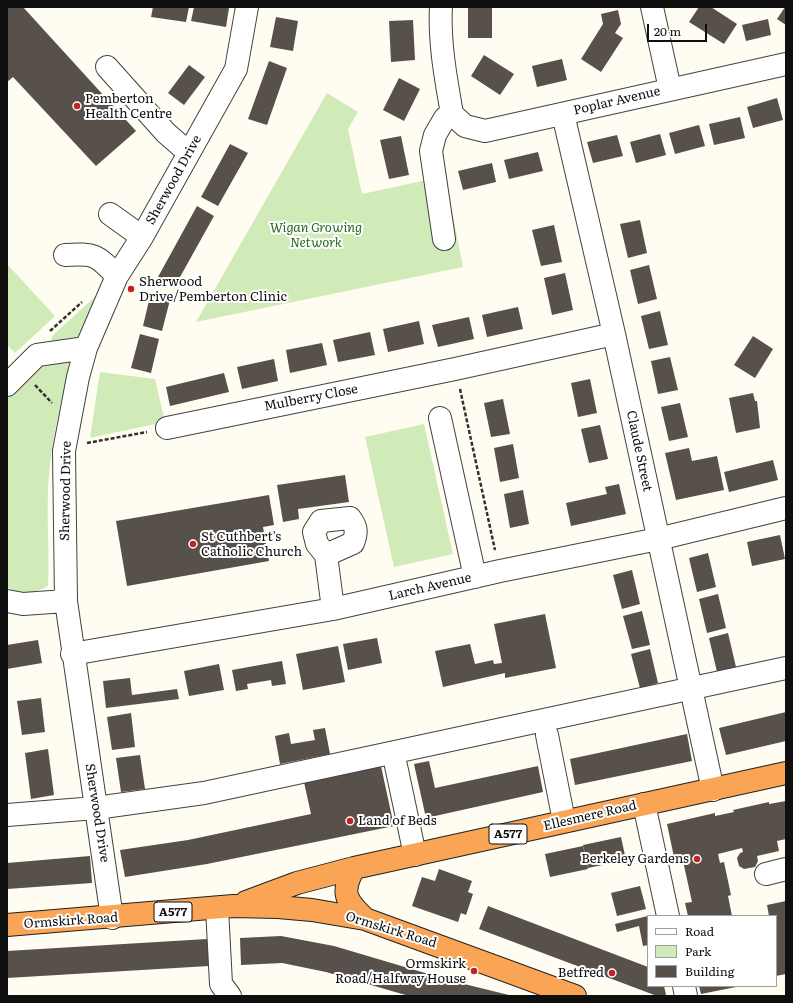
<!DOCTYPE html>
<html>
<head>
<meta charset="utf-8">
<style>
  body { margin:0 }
  #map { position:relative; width:793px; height:1003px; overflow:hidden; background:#fffdf1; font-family:Literata,serif }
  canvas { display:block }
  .frame { position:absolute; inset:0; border:8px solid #0f0f0f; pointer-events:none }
  .legend { position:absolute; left:647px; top:915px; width:130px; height:72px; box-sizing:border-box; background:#fff; border:1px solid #9f9f9f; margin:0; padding:5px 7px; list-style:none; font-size:12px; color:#0f0f0f }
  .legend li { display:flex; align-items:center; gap:8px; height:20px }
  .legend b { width:20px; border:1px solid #9f9f9f }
  .scale { position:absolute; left:647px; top:24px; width:60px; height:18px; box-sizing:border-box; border:2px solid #0f0f0f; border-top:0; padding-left:5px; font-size:12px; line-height:14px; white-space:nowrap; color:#0f0f0f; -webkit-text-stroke:3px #fff; paint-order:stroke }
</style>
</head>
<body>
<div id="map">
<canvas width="793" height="1003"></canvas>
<div class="frame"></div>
<ul class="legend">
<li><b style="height:5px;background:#fff"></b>Road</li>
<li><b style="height:11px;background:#d1ebb8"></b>Park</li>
<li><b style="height:11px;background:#58504b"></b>Building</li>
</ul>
<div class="scale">20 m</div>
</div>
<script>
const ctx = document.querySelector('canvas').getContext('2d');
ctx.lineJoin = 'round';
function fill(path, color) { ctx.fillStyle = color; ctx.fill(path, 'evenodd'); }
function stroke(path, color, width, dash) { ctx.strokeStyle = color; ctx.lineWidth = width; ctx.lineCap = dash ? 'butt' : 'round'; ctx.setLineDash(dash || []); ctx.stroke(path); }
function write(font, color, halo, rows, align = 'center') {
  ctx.font = font + ' Literata,serif'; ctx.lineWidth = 4; ctx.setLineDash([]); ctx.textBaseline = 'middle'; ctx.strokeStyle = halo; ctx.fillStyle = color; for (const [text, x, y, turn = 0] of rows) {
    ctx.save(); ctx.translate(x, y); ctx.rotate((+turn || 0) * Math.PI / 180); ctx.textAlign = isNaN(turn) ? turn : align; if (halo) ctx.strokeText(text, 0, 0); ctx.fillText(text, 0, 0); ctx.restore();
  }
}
const green = new Path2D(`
  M327 93 358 112 348 129 362 194 445 176 463 267 196 322Z
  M7 264 55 316 15 353 7 345Z
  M97 295 74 347 51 346 52 336Z
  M70 360C63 394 54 429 50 464 45 505 50 546 48 586 34 593 21 596 7 587V399L43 364Z
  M100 372 155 379 165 422 90 438Z
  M424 424 453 554 394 567 365 437Z`);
const building = new Path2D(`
  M7 7H23L136 131 96 166 13 77 7 82Z
  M153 7H189L186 22 151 17Z
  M194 7 229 8 226 27 191 21Z
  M468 7H492V38H468Z
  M699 7H711L737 24 724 44 689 22Z
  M785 7H786V25L777 19Z
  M618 10 621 24 615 33 623 38 601 72 581 59 603 24 601 14Z
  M276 17 298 21 293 51 270 47Z
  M768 19 771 35 746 41 742 25Z
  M413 20 415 60 391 62 389 21Z
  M484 55 514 74 500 95 471 76Z
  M562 59 567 80 537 87 532 66Z
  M269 61 287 68 267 125 248 119Z
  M189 65 205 77 184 105 168 93Z
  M399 78 420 89 404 121 383 110Z
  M777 98 783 120 753 128 747 107Z
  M740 117 745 138 714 145 709 124Z
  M699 125 705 146 675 154 669 133Z
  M660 134 666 155 636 163 630 142Z
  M617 135 623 156 593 163 587 142Z
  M401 136 409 175 389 179 380 140Z
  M230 144 248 153 218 206 201 197Z
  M538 152 543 171 509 179 504 160Z
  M492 163 496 182 463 190 458 171Z
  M197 206 214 216 175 286 158 277Z
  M640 220 647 253 628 258 620 224Z
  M554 225 562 262 541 266 532 230Z
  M649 265 657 299 638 304 630 270Z
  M565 273 573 310 552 315 544 278Z
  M151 292 171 296 162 331 143 326Z
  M518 307 523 329 487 337 482 315Z
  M660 311 668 345 649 349 641 316Z
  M469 317 474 339 438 347 432 325Z
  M419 321 424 344 388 352 383 329Z
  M370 332 375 355 338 362 333 340Z
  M140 334 159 339 151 373 131 368Z
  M753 336 773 349 755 378 734 365Z
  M322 343 327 365 290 373 286 350Z
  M670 357 678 390 658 394 651 361Z
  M274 359 278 381 242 389 237 367Z
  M224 373 229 392 170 406 166 387Z
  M590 379 597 413 578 417 571 383Z
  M753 393 755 401H757L760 428 736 433 729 398Z
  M503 399 510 434 491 437 484 403Z
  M680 403 688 437 669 441 661 407Z
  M600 425 608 459 589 463 581 429Z
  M513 444 519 478 500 482 494 448Z
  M689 448 692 461 717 456 724 490 676 500 665 453Z
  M773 460 778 480 729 492 724 472Z
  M345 475 349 502 298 509 299 519 283 522 277 485Z
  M619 484 626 514 571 526 566 503 607 494 605 487Z
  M523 490 529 524 510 528 504 494Z
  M269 495 274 525 263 527 269 561 127 586 116 521Z
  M780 535 785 559 752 566 747 542Z
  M708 553 716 587 697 592 689 558Z
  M632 570 640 604 622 609 613 575Z
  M718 594 726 628 707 633 699 599Z
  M642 611 650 645 632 649 623 616Z
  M545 614 556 668 505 678V673L443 687 435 651 470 644 475 664 493 660 494 664 502 663 494 624Z
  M728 633 736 667 717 672 709 638Z
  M377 638 382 663 348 670 343 644Z
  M38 640 42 663 7 669V645Z
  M338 646 345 682 303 690 296 654Z
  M650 649 658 683 640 688 631 654Z
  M282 661 286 684 272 686 271 680 247 684 248 689 236 691 232 670Z
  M219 664 224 690 189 696 184 671Z
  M130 678 132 695 177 689 179 699 106 708 103 681Z
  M41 698 45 732 22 735 17 701Z
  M786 712V741L726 755 719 728Z
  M131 713 135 747 112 750 107 717Z
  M325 728 330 754 280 764 275 736 289 733 291 744 315 740 313 730Z
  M687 734 692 761 575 785 570 759Z
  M48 749 54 795 31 799 25 753Z
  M140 755 145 789 121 792 116 758Z
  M379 757 394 826 207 864 125 877 120 850 188 840 311 814 302 773Z
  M429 761 435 788 538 766 543 792 426 818 414 764Z
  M786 801V839L777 841 779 851 757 856 758 861 755 867 744 869 739 866 737 858 740 853 743 852 742 848 718 854 720 863 724 862 731 895 728 896 732 916H688L685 903 692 902 683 861 675 862 667 824 715 813V816L734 812 733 810 769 802V804Z
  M621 837 626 860 588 868 583 845Z
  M583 846 588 869 550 877 545 854Z
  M90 856 92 883 7 889V863Z
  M439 869 472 881 468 892 473 894 466 915 461 913 458 922 412 906 422 877 435 881Z
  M640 886 646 909 617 916 611 893Z
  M786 901V974L776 976V916H769L767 905Z
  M488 906 648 967V986H664L666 995 657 996 479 929Z
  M648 916V945L643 946 639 926 617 932 615 924Z
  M281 936 334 946 452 981 513 996H409L326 972 282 963 241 965 240 938Z
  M207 939 209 966 7 978V951Z
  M699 986H736V987L701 994Z`);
const path = new Path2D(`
  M50 331 82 302
  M35 385 52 403
  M460 389 495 550
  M87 443 147 432`);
const minor = new Path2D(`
  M441 7C439 43 446 79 452 114
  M652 7 670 89
  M107 67 166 133 189 153
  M452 114 465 126 485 131 786 64
  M563 114 614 334 713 790
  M110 214 142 237
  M444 239 431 151 435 135 445 118 452 114
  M65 255C95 253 97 255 117 276
  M7 385 37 355 86 348
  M440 418 475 577
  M167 428 455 369 614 334
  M326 555 353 543C357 533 357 527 350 518L321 521 314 532 317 544 326 555 333 609
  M7 601 23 604 66 601
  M72 654 333 609 500 571 658 539 786 508
  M547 735 564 821
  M395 761 415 855
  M644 804 668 916
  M7 815 96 808 204 793 786 668
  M766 874 786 869
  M217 908 221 984 230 996
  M112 918 66 601 64 451 78 377 86 348 117 276 142 237 236 69 247 7
  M684 986 686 996`);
const highway = new Path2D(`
  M354 868C340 893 346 901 365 919
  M246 902 297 883 354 868 786 773
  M7 925 233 906 278 907 312 910 365 919 575 996`);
const markers = [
  [77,106,4,"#c42123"],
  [131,289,4,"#c42123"],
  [193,544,4,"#c42123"],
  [350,821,4,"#c42123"],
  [697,859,4,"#c42123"],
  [474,971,4,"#c42123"],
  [612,973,4,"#c42123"]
];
const shields = [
  [508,834,38],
  [173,912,38]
];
const shieldNames = [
  ["A577",508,834],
  ["A577",173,912]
];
const poiNames = [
  ["Pemberton",85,99],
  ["Health Centre",85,114],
  ["Sherwood",139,282],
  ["Drive/Pemberton Clinic",139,297],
  ["St Cuthbert's",201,537],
  ["Catholic Church",201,552],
  ["Land of Beds",358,821],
  ["Berkeley Gardens",689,859,"right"],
  ["Ormskirk",466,964,"right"],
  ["Road/Halfway House",466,979,"right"],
  ["Betfred",604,973,"right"]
];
const streetNames = [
  ["Poplar Avenue",617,101,-13],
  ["Sherwood Drive",174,180,-61],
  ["Mulberry Close",311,398,-11],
  ["Claude Street",639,451,78],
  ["Sherwood Drive",66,491,-89],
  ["Larch Avenue",430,587,-13],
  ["Sherwood Drive",97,813,81],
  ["Ellesmere Road",590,816,-13],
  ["Ormskirk Road",71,921,-4],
  ["Ormskirk Road",391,930,17]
];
const parkNames = [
  ["Wigan Growing",316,228],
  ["Network",316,243]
];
fill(green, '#d1ebb8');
fill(building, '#58504b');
stroke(minor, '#424242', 24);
stroke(highway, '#202020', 24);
stroke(path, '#313131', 2.5, [4, 2]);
stroke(minor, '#fff', 22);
stroke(highway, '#f9a555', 22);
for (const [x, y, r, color] of markers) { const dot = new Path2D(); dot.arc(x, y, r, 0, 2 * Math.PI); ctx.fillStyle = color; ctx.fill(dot); stroke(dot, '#fff', 1.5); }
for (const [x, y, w] of shields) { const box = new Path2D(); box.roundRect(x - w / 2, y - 10, w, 20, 3); ctx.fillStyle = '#fff'; ctx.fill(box); stroke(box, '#0f0f0f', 1); }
write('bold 12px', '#0f0f0f', null, shieldNames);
write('13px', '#0f0f0f', '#fff', poiNames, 'left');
write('13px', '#0f0f0f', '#fff', streetNames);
write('italic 13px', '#296a1c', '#fff', parkNames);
</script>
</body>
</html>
